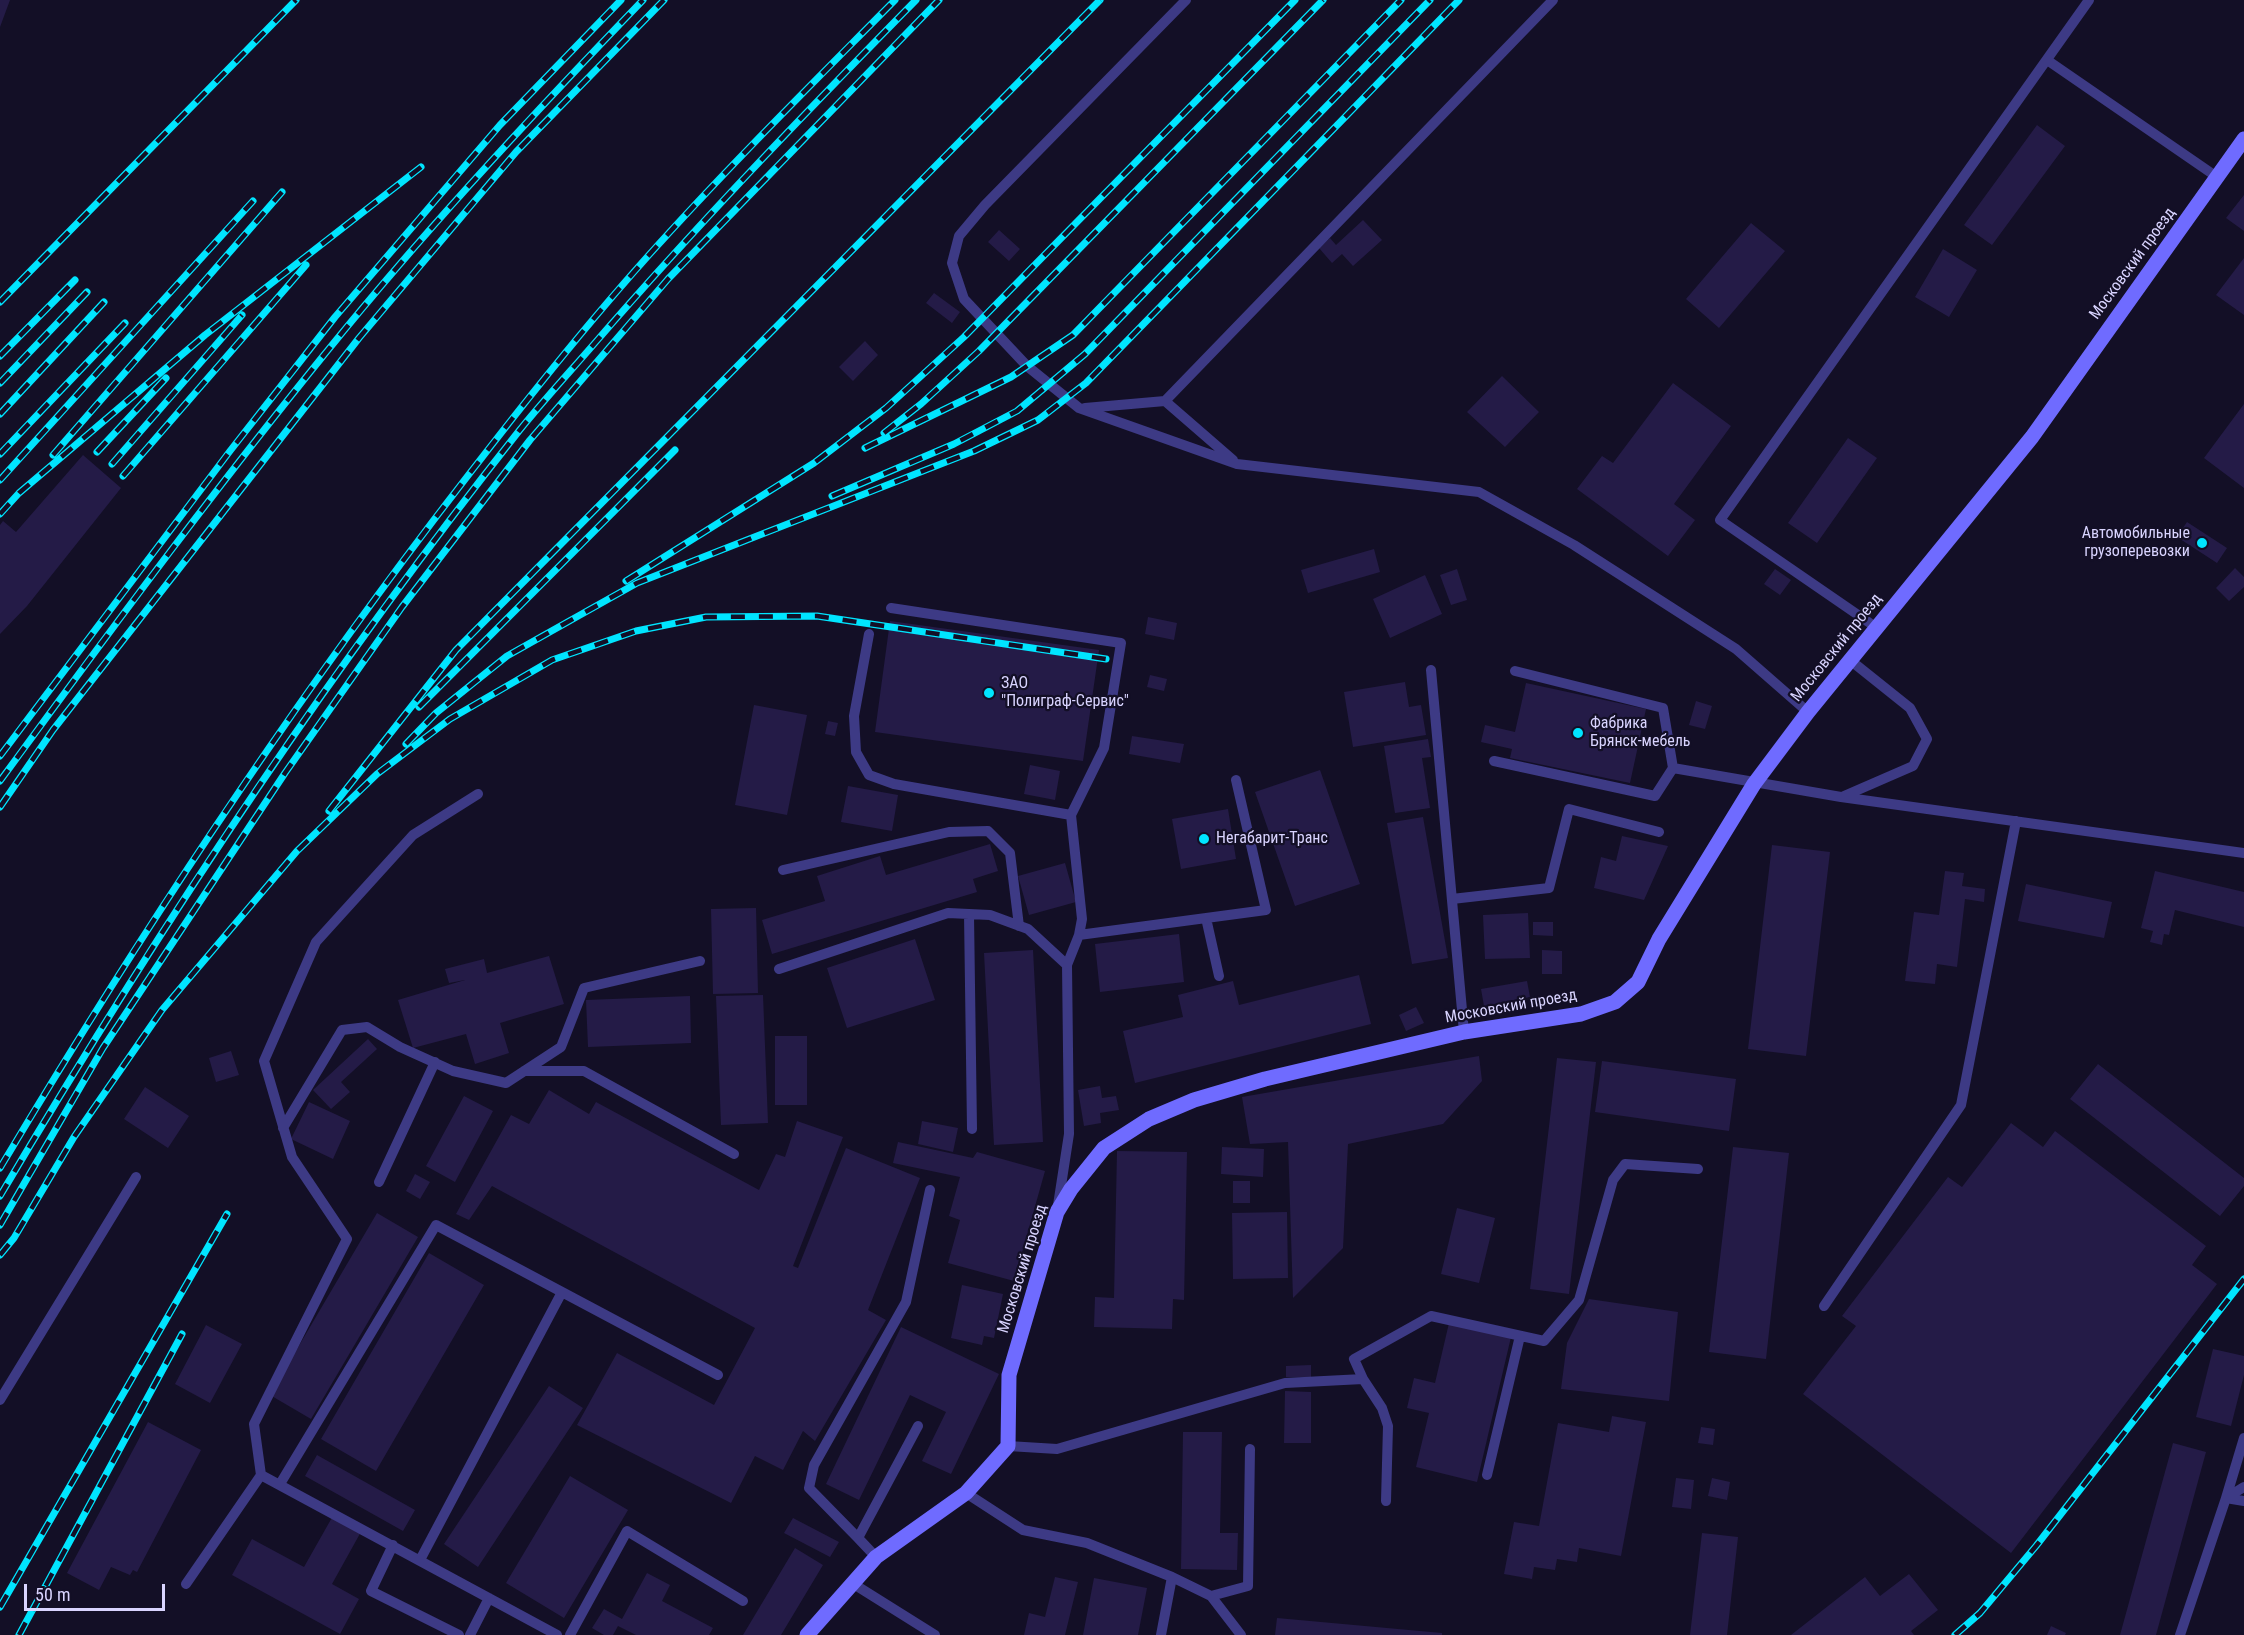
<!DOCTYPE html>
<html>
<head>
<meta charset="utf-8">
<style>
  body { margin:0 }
  #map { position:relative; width:2244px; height:1635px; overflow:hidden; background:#130f26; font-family:"Roboto Condensed",sans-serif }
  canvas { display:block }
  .scale { position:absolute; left:24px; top:1584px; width:141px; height:27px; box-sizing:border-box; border:3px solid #d9d4ff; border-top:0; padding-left:8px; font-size:18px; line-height:21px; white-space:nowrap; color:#d9d4ff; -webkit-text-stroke:4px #130f26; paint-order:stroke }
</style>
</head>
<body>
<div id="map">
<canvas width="2244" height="1635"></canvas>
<div class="scale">50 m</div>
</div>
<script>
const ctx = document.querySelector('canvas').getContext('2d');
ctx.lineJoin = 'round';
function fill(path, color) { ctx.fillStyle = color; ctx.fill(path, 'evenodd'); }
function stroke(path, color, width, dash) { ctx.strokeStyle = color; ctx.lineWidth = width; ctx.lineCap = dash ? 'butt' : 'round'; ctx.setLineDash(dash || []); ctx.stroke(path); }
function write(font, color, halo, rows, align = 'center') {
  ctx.font = font + ' "Roboto Condensed",sans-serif'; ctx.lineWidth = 4.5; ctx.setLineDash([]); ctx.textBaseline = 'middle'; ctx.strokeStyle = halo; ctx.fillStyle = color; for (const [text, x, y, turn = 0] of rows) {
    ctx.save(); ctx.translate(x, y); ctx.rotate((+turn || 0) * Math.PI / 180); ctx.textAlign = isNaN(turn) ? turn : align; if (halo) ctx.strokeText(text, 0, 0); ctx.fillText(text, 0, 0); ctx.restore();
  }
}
const building = new Path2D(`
  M0 0H10L0 27Z
  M2037 125 2065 146 1992 245 1964 225Z
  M2244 195V231L2226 218Z
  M1363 220 1382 240 1353 266 1342 254 1332 263 1319 248 1330 238 1336 245Z
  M1751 223 1785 251 1719 328 1686 299Z
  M999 230 1020 249 1009 261 988 242Z
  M1943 249 1977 270 1949 317 1915 297Z
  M2244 258V315L2216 295Z
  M934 293 960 312 952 323 926 303Z
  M865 341 878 355 853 381 839 367Z
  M1502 376 1539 412 1505 447 1467 412Z
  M1673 383 1731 426 1674 504 1695 520 1668 556 1577 489 1602 456 1613 463Z
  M2244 404V488L2204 458Z
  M1848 438 1877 458 1817 543 1788 523Z
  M83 455 121 488 27 606 0 634V525L3 521 16 532Z
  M2187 522 2227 548 2217 563 2177 537Z
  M1374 549 1380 572 1308 593 1301 570Z
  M2235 568 2244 577V587L2229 601 2216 588Z
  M1457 569 1467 600 1451 605 1440 575Z
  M1775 569 1791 580 1780 595 1764 584Z
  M1425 575 1442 614 1390 638 1373 599Z
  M1148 617 1177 623 1174 640 1145 634Z
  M890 621 1099 650 1083 761 875 732Z
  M1150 675 1167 679 1164 691 1147 687Z
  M1405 682 1409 707 1421 705 1426 735 1353 747 1344 692Z
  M1526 683 1646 709 1630 783 1510 758 1512 749 1481 742 1485 725 1515 732Z
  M1696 701 1712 706 1705 729 1689 725Z
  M754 705 807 715 787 815 735 805Z
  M828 721 838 723 835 736 825 734Z
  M1132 736 1184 744 1180 763 1129 754Z
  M1428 739 1431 757 1422 758 1430 808 1395 813 1384 746Z
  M1030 765 1060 771 1055 800 1024 794Z
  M1320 770 1360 884 1295 906 1255 792Z
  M848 786 898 795 892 831 841 822Z
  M1228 809 1236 859 1181 869 1172 819Z
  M1423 817 1448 958 1412 964 1387 823Z
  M1622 836 1668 846 1644 900 1594 888 1601 857 1616 861Z
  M990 844 998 871 973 879 977 892 772 954 762 920 825 901 817 876 880 856 886 875Z
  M1772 845 1830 852 1806 1056 1748 1049Z
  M1065 863 1076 902 1029 915 1018 876Z
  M1945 871 1964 873 1962 886 1985 889 1984 902 1965 899 1957 967 1937 964 1935 984 1905 981 1914 912 1939 915Z
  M2155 871 2244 892V927L2175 910 2169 935 2164 934 2162 945 2150 942 2153 931 2141 928Z
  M2026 884 2112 902 2104 938 2018 921Z
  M756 908 758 993 713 994 711 909Z
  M1528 913 1530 958 1485 959 1483 915Z
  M1533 922H1553V936L1533 935Z
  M1179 934 1184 982 1100 992 1095 944Z
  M915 939 935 1000 847 1028 827 968Z
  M1033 950 1043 1142 994 1145 984 953Z
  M1542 950 1562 951V974H1542Z
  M549 956 564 1004 500 1023 509 1053 475 1064 466 1034 413 1048 398 1000 465 980 449 983 445 969 484 959 487 973Z
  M1359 975 1371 1024 1135 1083 1123 1031 1183 1017 1178 995 1233 981 1239 1005Z
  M1527 981 1530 997 1484 1006 1481 989Z
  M763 995 768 1123 721 1125 716 996Z
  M690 996 691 1043 588 1047 586 1000Z
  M1416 1007 1424 1023 1406 1031 1399 1015Z
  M775 1036H807V1105H775Z
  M368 1039 377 1049 341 1082 350 1092 331 1109 313 1090Z
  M231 1051 239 1075 216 1082 209 1058Z
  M1479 1056 1482 1081 1443 1124 1348 1144 1343 1248 1293 1298 1288 1142 1250 1144 1242 1097Z
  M1557 1058 1596 1062 1569 1294 1530 1289Z
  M1602 1061 1736 1079 1729 1131 1595 1112Z
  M2098 1064 2244 1178V1186L2220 1216 2070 1099Z
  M1100 1086 1102 1098 1116 1096 1119 1110 1100 1113 1101 1123 1084 1126 1078 1090Z
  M145 1087 189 1116 168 1148 124 1119Z
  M549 1090 589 1114 596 1102 759 1190 776 1154 785 1157 797 1121 843 1137 793 1266 798 1268 846 1148 920 1178 868 1310 886 1320 815 1441 803 1431 783 1470 755 1456 731 1503 577 1425 617 1353 714 1405 755 1328 492 1186 469 1220 456 1214 511 1115 529 1124Z
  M464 1096 493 1111 455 1182 426 1166Z
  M309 1102 350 1121 333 1159 291 1139Z
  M922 1121 958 1128 953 1152 918 1144Z
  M2011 1123 2043 1147 2055 1131 2206 1246 2192 1265 2217 1284 2011 1553 1803 1394 1856 1326 1842 1316 1948 1177 1962 1187Z
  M898 1142 973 1158 977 1152 1045 1171 1014 1281 948 1263 960 1220 949 1216 960 1177 893 1163Z
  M1222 1147 1264 1149 1263 1177 1221 1174Z
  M1733 1147 1789 1153 1766 1359 1709 1352Z
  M1117 1151 1187 1152 1184 1300 1173 1299 1172 1329 1094 1327 1095 1297 1114 1298Z
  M415 1174 430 1182 420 1199 406 1191Z
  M1233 1181H1250V1203H1233Z
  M1457 1208 1495 1218 1479 1283 1441 1274Z
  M1287 1212 1288 1278 1233 1279 1232 1213Z
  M377 1213 418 1237 311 1419 270 1395Z
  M429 1253 484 1285 376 1471 321 1439Z
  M962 1285 1003 1294 994 1338 984 1336 982 1345 951 1338Z
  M1589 1299 1678 1312 1669 1401 1561 1389 1567 1343Z
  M1449 1323 1511 1337 1477 1482 1416 1467 1429 1413 1407 1408 1414 1378 1435 1383Z
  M206 1325 242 1344 210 1403 175 1384Z
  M901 1327 999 1374 951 1474 922 1461 946 1412 910 1395 859 1500 826 1484Z
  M2213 1349 2244 1356V1375L2231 1426 2196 1417Z
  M1311 1365V1377H1286V1366Z
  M549 1386 583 1408 478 1567 444 1544Z
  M1285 1391 1311 1392V1443H1284Z
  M1612 1416 1646 1422 1621 1556 1579 1548 1577 1562 1557 1559 1555 1570 1534 1567 1532 1579 1504 1574 1514 1522 1539 1526 1558 1423 1609 1432Z
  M148 1422 201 1450 137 1572 133 1570 130 1575 111 1567 99 1590 67 1573Z
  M1701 1427 1715 1429 1713 1445 1698 1443Z
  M1183 1432H1222L1220 1533H1238L1237 1570 1181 1569Z
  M2173 1443 2206 1452 2156 1635H2120Z
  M317 1455 415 1510 403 1531 305 1476Z
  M570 1476 628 1510 564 1618 506 1583Z
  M1676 1478 1694 1480 1691 1509 1672 1507Z
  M1712 1478 1730 1482 1727 1500 1708 1496Z
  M334 1514 362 1530 332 1584 359 1599 340 1634 232 1575 252 1539 304 1567Z
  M793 1518 839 1542 830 1557 784 1533Z
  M1702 1533 1738 1537 1727 1635H1690Z
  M795 1548 823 1565 781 1635H743Z
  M647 1573 670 1585 662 1601 713 1628 709 1635H636L618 1626 613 1635H604L592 1628 604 1609 622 1619Z
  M1909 1574 1938 1610 1911 1631 1914 1635H1791L1865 1577 1880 1596Z
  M1055 1577 1078 1582 1065 1635H1024L1029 1613 1045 1617Z
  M1094 1578 1147 1588 1138 1635H1083Z
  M1277 1618 1442 1633V1635H1275Z
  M2051 1626 2066 1633 2065 1635H2047Z`);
const lane = new Path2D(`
  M1186 0 985 205 959 236 952 263 964 299 1027 366 1079 408 1237 464 1479 492 1574 545 1736 649 1808 712
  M2047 60 2217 177
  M1165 401 1233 460
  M1085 408 1165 401 1553 0
  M891 608 1121 643 1104 748 1071 815 1082 919 1079 935 1067 965 1069 1134 1058 1205
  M1877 628 1720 520 2089 0
  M869 634 854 716 856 752 869 775 894 784 1071 815
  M1431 670 1464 1032
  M1515 671 1663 708 1673 768 1841 797 2244 853
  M1494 761 1655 796 1673 768
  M1844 796 1913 766 1927 739 1910 708 1850 660
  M783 870 949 832 988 831 1010 853 1019 926
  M1452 899 1549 888 1569 809 1659 832
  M969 914 972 1129
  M1206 918 1219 976
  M1079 935 1266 910 1236 780
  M779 969 948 913 990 915 1028 929 1067 965
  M524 1071H584L734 1154
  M283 1128 342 1030 367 1027 400 1047 453 1071 506 1083 561 1047 584 988 700 961
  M379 1182 435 1062
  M1824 1306 1961 1105 2016 821
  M1363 1379 1382 1408 1388 1426 1386 1501
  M0 1400 136 1177
  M2244 1438 2226 1498 2244 1501
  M1008 1446 1057 1449 1285 1383 1363 1379 1354 1359 1431 1316 1544 1341 1579 1300 1613 1180 1625 1164 1698 1169
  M261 1475 254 1424 347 1239 292 1157 264 1061 316 942 413 835 478 794
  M1487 1475 1520 1336
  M280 1484 436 1225 718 1375
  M966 1493 1023 1530 1087 1543 1172 1577 1211 1596 1241 1635
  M858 1538 809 1488 814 1465 906 1302 930 1190
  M393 1545 371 1591 459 1635
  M876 1557 858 1538 918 1426
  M420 1560 562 1292
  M852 1583 935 1635
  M186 1584 261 1475 557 1635
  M1211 1596 1248 1586 1250 1449
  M470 1635 489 1598
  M570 1635 627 1531 743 1601
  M1161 1635 1172 1577
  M2180 1635 2226 1498 2244 1487`);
const secondary = new Path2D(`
  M807 1635 876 1557 966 1493 1008 1446 1009 1375 1057 1212 1071 1189 1104 1148 1149 1119 1194 1100 1265 1079 1464 1032 1581 1014 1615 1002 1638 982 1659 939 1754 784 1808 712 2032 437 2244 139`);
const rail = new Path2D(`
  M0 302 296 0
  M0 356 75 280
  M0 383 87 292
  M0 414 104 302
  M884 433 921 404 979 351 1323 0
  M865 448 1011 377 1073 335 1401 0
  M97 452 166 378
  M0 454 125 323
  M53 455 282 192
  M112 464 242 315
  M123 476 306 265
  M0 480 253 201
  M832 496 954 444 1017 411 1085 354 1430 0
  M0 514 19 493 205 335 421 167
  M626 581 814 463 886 408 964 337 1295 0
  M419 707 675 450
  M406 744 436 713 507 656 637 583 974 451 1038 420 1086 383 1459 0
  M0 756 230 451 335 317 500 125 621 0
  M0 781C112 628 225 475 346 328 440 214 540 107 643 0
  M0 807 53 730 359 338 516 152 664 0
  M329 811 456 650 1100 0
  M0 1168C133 945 276 728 433 521 502 431 572 341 648 256 727 168 812 84 895 0
  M0 1196C156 932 325 676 515 436 540 404 568 374 594 344 697 225 806 112 916 0
  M0 1225 103 1048 285 773 402 607 530 440 668 279 939 0
  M0 1255 14 1238 74 1137 162 1010 297 851 377 774 450 719 552 660 636 631 706 617 817 616 1106 659
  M0 1607 227 1214
  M19 1635 182 1334
  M1955 1635 1980 1613 2036 1546 2244 1279`);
const markers = [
  [2202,543,6,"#00e5ff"],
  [989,693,6,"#00e5ff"],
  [1578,733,6,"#00e5ff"],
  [1204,839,6,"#00e5ff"]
];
const streetNames = [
  ["Московский проезд",2133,264,-54],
  ["Московский проезд",1837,648,-51],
  ["Московский проезд",1511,1007,-10],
  ["Московский проезд",1023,1269,-73]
];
const poiNames = [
  ["Автомобильные",2190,534,"right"],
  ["грузоперевозки",2190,552,"right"],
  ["ЗАО",1001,684],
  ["\"Полиграф-Сервис\"",1001,702],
  ["Фабрика",1590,724],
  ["Брянск-мебель",1590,742],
  ["Негабарит-Транс",1216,839]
];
fill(building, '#241b47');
stroke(lane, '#3d3a85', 10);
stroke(secondary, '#6f6bff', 15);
stroke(rail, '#00e5ff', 7);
stroke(rail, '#130f26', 4.5, [14]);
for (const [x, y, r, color] of markers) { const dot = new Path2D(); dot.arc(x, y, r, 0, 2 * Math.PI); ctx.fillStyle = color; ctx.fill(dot); stroke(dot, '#130f26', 2); }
write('16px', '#d9d4ff', '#130f26', streetNames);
write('16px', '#d9d4ff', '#130f26', poiNames, 'left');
</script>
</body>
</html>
